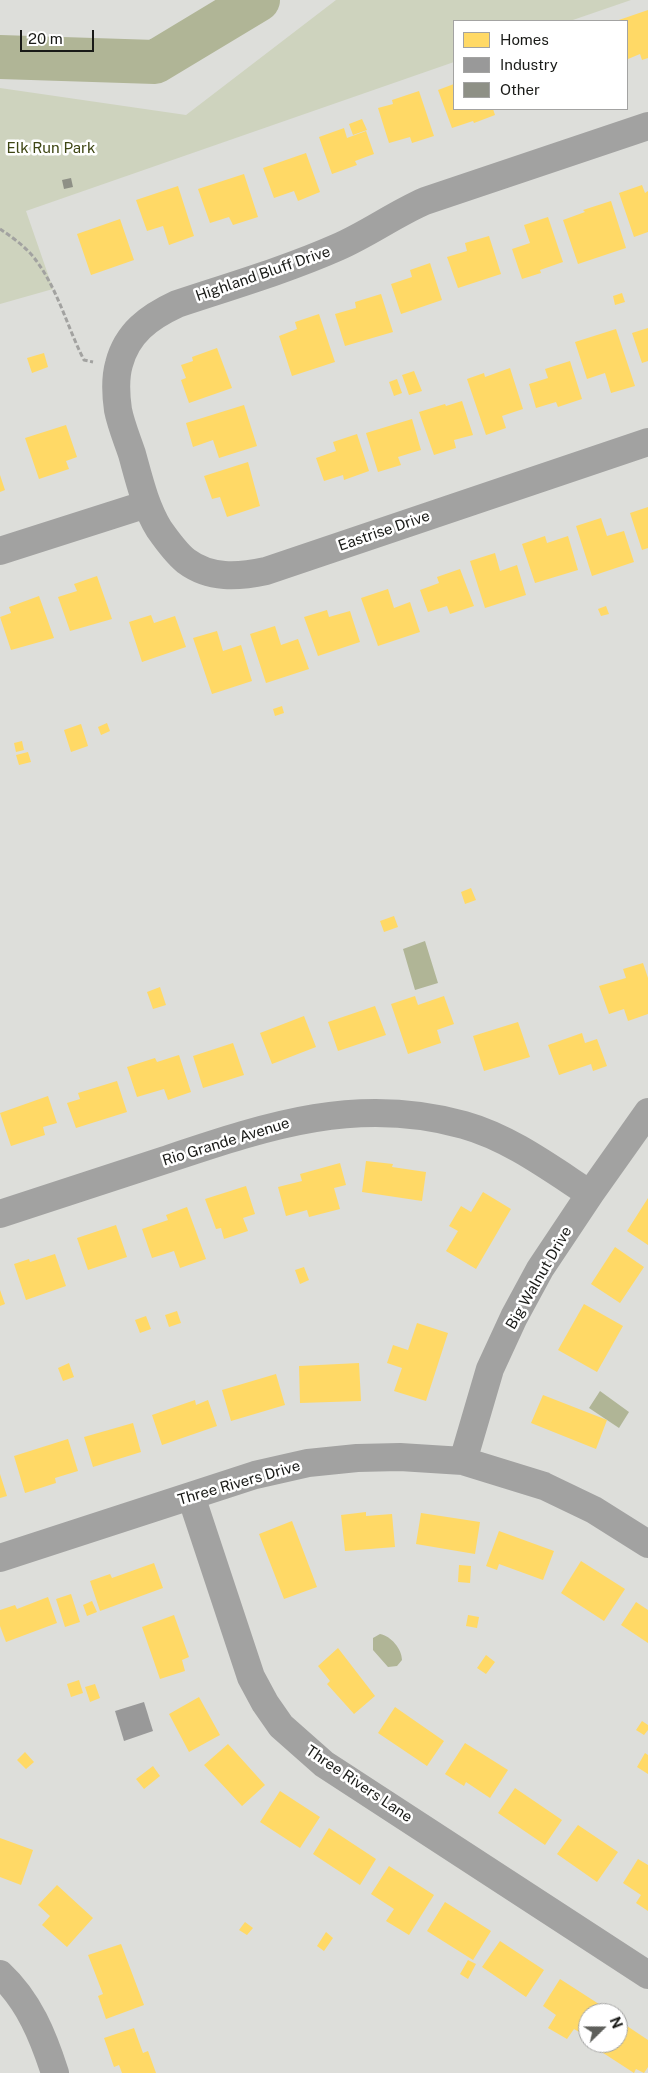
<!DOCTYPE html>
<html>
<head>
<meta charset="utf-8">
<style>
  body { margin:0 }
  #map { position:relative; width:648px; height:2073px; overflow:hidden; background:#dddeda; font-family:"Public Sans",sans-serif }
  canvas { display:block }
  .legend { position:absolute; left:453px; top:20px; width:175px; height:90px; box-sizing:border-box; background:#fff; border:1px solid #a3a3a2; margin:0; padding:6px 9px; list-style:none; font-size:15px; color:#191a17 }
  .legend li { display:flex; align-items:center; gap:10px; height:25px }
  .legend b { width:25px; border:1px solid #a3a3a2 }
  .north { position:absolute; left:578px; top:2003px; width:50px; height:50px; box-sizing:border-box; background:#fff; border:1px solid #a3a3a2; border-radius:50%; rotate:68deg; font-size:14px; font-weight:700; line-height:20px; text-align:center; color:#191a17 }
  .north::after { content:''; display:block; margin:auto; width:18px; height:22px; background:#5e5f5b; clip-path:polygon(50% 0,100% 100%,50% 72%,0 100%) }
  .scale { position:absolute; left:20px; top:30px; width:74px; height:22px; box-sizing:border-box; border:2px solid #191a17; border-top:0; padding-left:6px; font-size:15px; line-height:18px; white-space:nowrap; color:#191a17; -webkit-text-stroke:4px #fff; paint-order:stroke }
</style>
</head>
<body>
<div id="map">
<canvas width="648" height="2073"></canvas>
<ul class="legend">
<li><b style="height:14px;background:#ffd966"></b>Homes</li>
<li><b style="height:14px;background:#999"></b>Industry</li>
<li><b style="height:14px;background:#8e9086"></b>Other</li>
</ul>
<div class="north">N</div>
<div class="scale">20 m</div>
</div>
<script>
const ctx = document.querySelector('canvas').getContext('2d');
ctx.lineJoin = 'round';
function fill(path, color) { ctx.fillStyle = color; ctx.fill(path, 'evenodd'); }
function stroke(path, color, width, dash) { ctx.strokeStyle = color; ctx.lineWidth = width; ctx.lineCap = dash ? 'butt' : 'round'; ctx.setLineDash(dash || []); ctx.stroke(path); }
function write(font, color, halo, rows, align = 'center') {
  ctx.font = font + ' "Public Sans",sans-serif'; ctx.lineWidth = 5; ctx.setLineDash([]); ctx.textBaseline = 'middle'; ctx.strokeStyle = halo; ctx.fillStyle = color; for (const [text, x, y, turn = 0] of rows) {
    ctx.save(); ctx.translate(x, y); ctx.rotate((+turn || 0) * Math.PI / 180); ctx.textAlign = isNaN(turn) ? turn : align; if (halo) ctx.strokeText(text, 0, 0); ctx.fillText(text, 0, 0); ctx.restore();
  }
}
const green = new Path2D(`
  M336 0H631L570 21H454V62L26 211 53 289 0 304V88L186 115Z`);
const water = new Path2D(`
  M425 941 438 983 415 990 403 949Z
  M600 1391 629 1412 619 1428 589 1408Z
  M380 1634C391 1636 402 1649 402 1660L397 1666 388 1667 373 1650V1638Z`);
const homes = new Path2D(`
  M648 10V58L642 60 640 54 628 59 627 21H616Z
  M454 84V109H493L495 115 474 123 473 121 452 128 438 90Z
  M419 91 434 136 412 143 410 137 389 143 378 108 393 104 392 100Z
  M362 119 367 130 353 135 349 124Z
  M344 128 347 138 366 131 374 154 355 161 357 165 332 174 319 137Z
  M306 153 320 192 298 201 294 191 274 198 263 168Z
  M244 174 258 217 233 225 229 217 210 223 198 189Z
  M642 185 645 193 648 191V232L634 237 619 193Z
  M178 186 194 236 169 245 163 226 147 231 136 200Z
  M611 201 626 248 578 264 563 220 585 212 583 210Z
  M548 217 563 262 540 270 541 273 522 279 512 249 530 243 524 225Z
  M120 219 134 260 91 275 77 234Z
  M489 236 501 274 458 288 447 257 467 251 465 243Z
  M430 263 442 300 401 314 391 284 412 277 410 270Z
  M622 293 625 302 615 305 613 296Z
  M381 294 393 332 345 346 335 314 356 308 355 302Z
  M319 314 335 362 292 376 279 336 297 329 295 322Z
  M648 328V361L642 363 632 333Z
  M616 329 635 386 611 393 605 373 587 379 575 342Z
  M217 348 232 388 189 403 181 380 186 378 181 365 193 361 192 357Z
  M44 353 48 367 32 373 27 358Z
  M570 361 582 399 558 407 556 402 536 408 529 384 548 378 545 369Z
  M510 368 523 409 502 416 506 428 486 435 467 379 484 373 485 377Z
  M414 371 422 391 409 395 402 375Z
  M397 379 402 393 394 396 389 382Z
  M462 401 473 435 454 440 456 448 434 455 419 412 445 404 446 406Z
  M244 405 257 446 219 458 213 440 193 447 186 423Z
  M412 419 421 450 398 457 401 465 378 472 366 433Z
  M66 425 77 457 66 461 69 469 39 479 25 438Z
  M357 434 369 471 344 480 343 475 324 481 316 458 336 451 333 442Z
  M248 462 260 506 227 517 220 497 212 499 204 476Z
  M0 475 5 490 0 492Z
  M648 507V548L642 550 630 513Z
  M601 518 607 536 624 531 634 562 592 576 576 526Z
  M545 536 547 543 568 536 578 570 535 583 522 544Z
  M495 553 500 571 517 565 526 595 485 608 470 561Z
  M460 569 474 606 450 614 447 606 428 612 420 590 439 583 437 577Z
  M97 576 112 619 70 631 58 597 77 591 74 584Z
  M388 589 394 608 410 602 420 632 378 646 361 598Z
  M39 596 54 638 11 650 0 617 11 613 9 607Z
  M606 606 609 614 601 616 598 609Z
  M327 610 329 617 350 611 360 642 318 656 304 617Z
  M151 615 154 623 175 616 186 647 142 662 129 622Z
  M275 626 281 645 298 639 309 669 266 683 250 634Z
  M217 631 223 651 241 645 252 681 212 694 193 638Z
  M282 706 284 713 275 716 273 709Z
  M107 723 110 731 101 735 98 727Z
  M81 724 88 746 71 752 64 730Z
  M22 741 24 750 16 752 14 743Z
  M28 752 31 762 19 765 16 755Z
  M471 888 476 900 465 904 461 892Z
  M394 916 398 927 384 932 380 921Z
  M643 963 648 978V1014L628 1021 624 1009 609 1014 599 986 626 978 623 969Z
  M160 987 166 1005 153 1009 147 992Z
  M415 996 418 1005 444 996 454 1024 437 1030 441 1043 408 1054 391 1004Z
  M375 1006 386 1035 338 1051 328 1022Z
  M304 1016 316 1047 272 1064 260 1033Z
  M518 1022 530 1057 484 1071 473 1036Z
  M582 1033 585 1043 597 1039 607 1066 593 1071 591 1064 559 1075 548 1045Z
  M233 1043 244 1075 203 1088 193 1056Z
  M179 1055 191 1092 168 1100 164 1089 137 1097 127 1067 155 1058 157 1062Z
  M117 1081 127 1112 76 1128 67 1103 80 1099 78 1093Z
  M48 1096 57 1123 43 1127 45 1135 11 1146 0 1113Z
  M366 1161 393 1164 392 1167 426 1172 422 1201 362 1192Z
  M340 1163 346 1185 334 1188 340 1209 309 1217 307 1210 286 1216 278 1187 302 1181 300 1174Z
  M246 1186 255 1214 243 1218 248 1231 224 1239 221 1228 216 1229 205 1199Z
  M483 1192 511 1209 476 1269 446 1251 458 1231 449 1226 461 1206 471 1212Z
  M648 1198V1245L627 1231Z
  M187 1207 206 1259 180 1268 174 1251 152 1258 142 1229 168 1220 166 1215Z
  M116 1225 127 1257 88 1270 77 1238Z
  M615 1247 644 1267 620 1303 591 1284Z
  M55 1254 66 1286 26 1300 14 1264 29 1259 30 1262Z
  M304 1267 309 1280 300 1284 295 1270Z
  M0 1290 5 1304 0 1306Z
  M584 1304 623 1326 597 1372 558 1350Z
  M177 1311 181 1323 169 1327 165 1315Z
  M146 1316 151 1329 140 1333 135 1320Z
  M417 1323 448 1333 426 1401 394 1391 402 1368 387 1363 393 1345 408 1350Z
  M69 1363 74 1377 63 1381 58 1368Z
  M359 1363 361 1401 300 1403 299 1366Z
  M276 1374 285 1405 231 1421 222 1390Z
  M543 1395 607 1420 596 1449 531 1423Z
  M195 1400 196 1405 208 1400 217 1426 162 1445 152 1415Z
  M133 1423 141 1452 93 1467 84 1437Z
  M68 1439 78 1471 55 1478 56 1483 25 1493 14 1456Z
  M0 1474 7 1496 0 1498Z
  M366 1512V1516L392 1514 395 1547 345 1551 341 1515Z
  M421 1513 480 1522 475 1554 416 1544Z
  M292 1521 317 1587 284 1599 259 1534Z
  M499 1531 554 1551 543 1580 499 1564 497 1570 486 1566Z
  M581 1561 625 1589 604 1621 561 1593Z
  M154 1563 163 1588 100 1611 90 1581 110 1574 112 1578Z
  M459 1565 471 1566 470 1583 458 1582Z
  M71 1594 80 1622 65 1627 56 1599Z
  M48 1597 57 1623 6 1642 0 1626V1610L15 1605 17 1609Z
  M92 1601 97 1612 87 1616 83 1605Z
  M636 1602 648 1610V1643L621 1625Z
  M174 1615 189 1657 182 1660 185 1671 160 1679 142 1627Z
  M468 1615 479 1617 477 1628 466 1626Z
  M338 1648 375 1696 354 1714 327 1684 330 1681 318 1666Z
  M486 1655 495 1662 486 1674 477 1668Z
  M79 1680 83 1693 71 1697 67 1684Z
  M95 1684 100 1698 90 1702 85 1687Z
  M199 1697 220 1735 189 1752 169 1714Z
  M395 1707 444 1741 427 1766 378 1733Z
  M642 1721 648 1725V1730L644 1735 636 1730Z
  M465 1743 508 1770 490 1798 466 1782 464 1786 445 1774Z
  M228 1744 265 1785 242 1806 204 1765Z
  M25 1752 34 1762 26 1769 17 1760Z
  M645 1753 648 1755V1774L637 1767Z
  M153 1766 160 1776 144 1789 136 1779Z
  M515 1788 562 1820 545 1845 498 1813Z
  M280 1791 320 1817 300 1848 260 1822Z
  M578 1825 618 1852 597 1882 557 1854Z
  M329 1828 376 1859 360 1885 313 1854Z
  M0 1838 33 1850 21 1885 0 1877Z
  M638 1859 648 1865V1911L636 1903 641 1895 623 1883Z
  M389 1866 434 1895 409 1935 386 1921 394 1909 371 1894Z
  M57 1885 93 1918 67 1947 42 1925 50 1916 38 1905Z
  M445 1902 491 1931 473 1960 427 1931Z
  M245 1922 253 1928 247 1935 239 1930Z
  M326 1932 333 1938 324 1951 317 1946Z
  M500 1941 544 1970 526 1997 482 1967Z
  M121 1944 144 2005 106 2019 98 1996 103 1994 88 1955Z
  M468 1960 476 1964 468 1979 460 1974Z
  M560 1979 602 2006 598 2013H588V2028L584 2035 574 2029 567 2039 548 2028 556 2015 543 2006Z
  M618 2020 648 2040V2067L644 2073 636 2069 634 2073 594 2047 597 2043H618Z
  M134 2028 143 2053 148 2051 156 2073H122L119 2065 114 2067 104 2038Z`);
const industry = new Path2D(`
  M144 1702 153 1731 124 1741 115 1711Z`);
const river = new Path2D(`
  M0 57 155 62 258 0`);
const building = new Path2D(`
  M71 178 73 187 64 189 62 180Z`);
const path = new Path2D(`
  M0 229C12 237 26 247 35 259 58 289 67 327 84 360L93 362`);
const minor = new Path2D(`
  M648 126 425 201C395 214 368 234 338 247 286 270 231 286 177 304 149 317 127 333 119 364 115 378 116 396 118 410 121 425 127 439 132 454 139 479 145 506 159 529 166 539 176 553 186 561 210 579 238 577 266 571L648 442
  M0 551 147 504
  M0 1214C55 1196 110 1178 165 1160 267 1126 357 1095 464 1125 510 1138 550 1168 590 1194
  M463 1461 490 1369 514 1317 540 1269 590 1194 648 1112
  M191 1496 251 1677 265 1703 281 1726 324 1764 648 1975
  M0 1558 255 1475 308 1463 357 1458 400 1457 463 1461 544 1486 594 1510 648 1544
  M0 1974C29 2001 43 2036 55 2073`);
const parkNames = [
  ["Elk Run Park",51,148]
];
const streetNames = [
  ["Highland Bluff Drive",263,274,-19],
  ["Eastrise Drive",384,531,-19],
  ["Rio Grande Avenue",226,1142,-17],
  ["Big Walnut Drive",539,1278,-60],
  ["Three Rivers Drive",239,1483,-16],
  ["Three Rivers Lane",359,1784,34]
];
fill(green, '#ced3be');
fill(water, '#b0b596');
fill(homes, '#ffd966');
fill(industry, '#999');
stroke(river, '#b0b596', 44);
fill(building, '#8e9086');
stroke(path, '#a2a2a0', 3, [5, 2.5]);
stroke(minor, '#a2a2a1', 28);
write('15px', '#3e4613', '#fff', parkNames);
write('15px', '#191a17', '#fff', streetNames);
</script>
</body>
</html>
